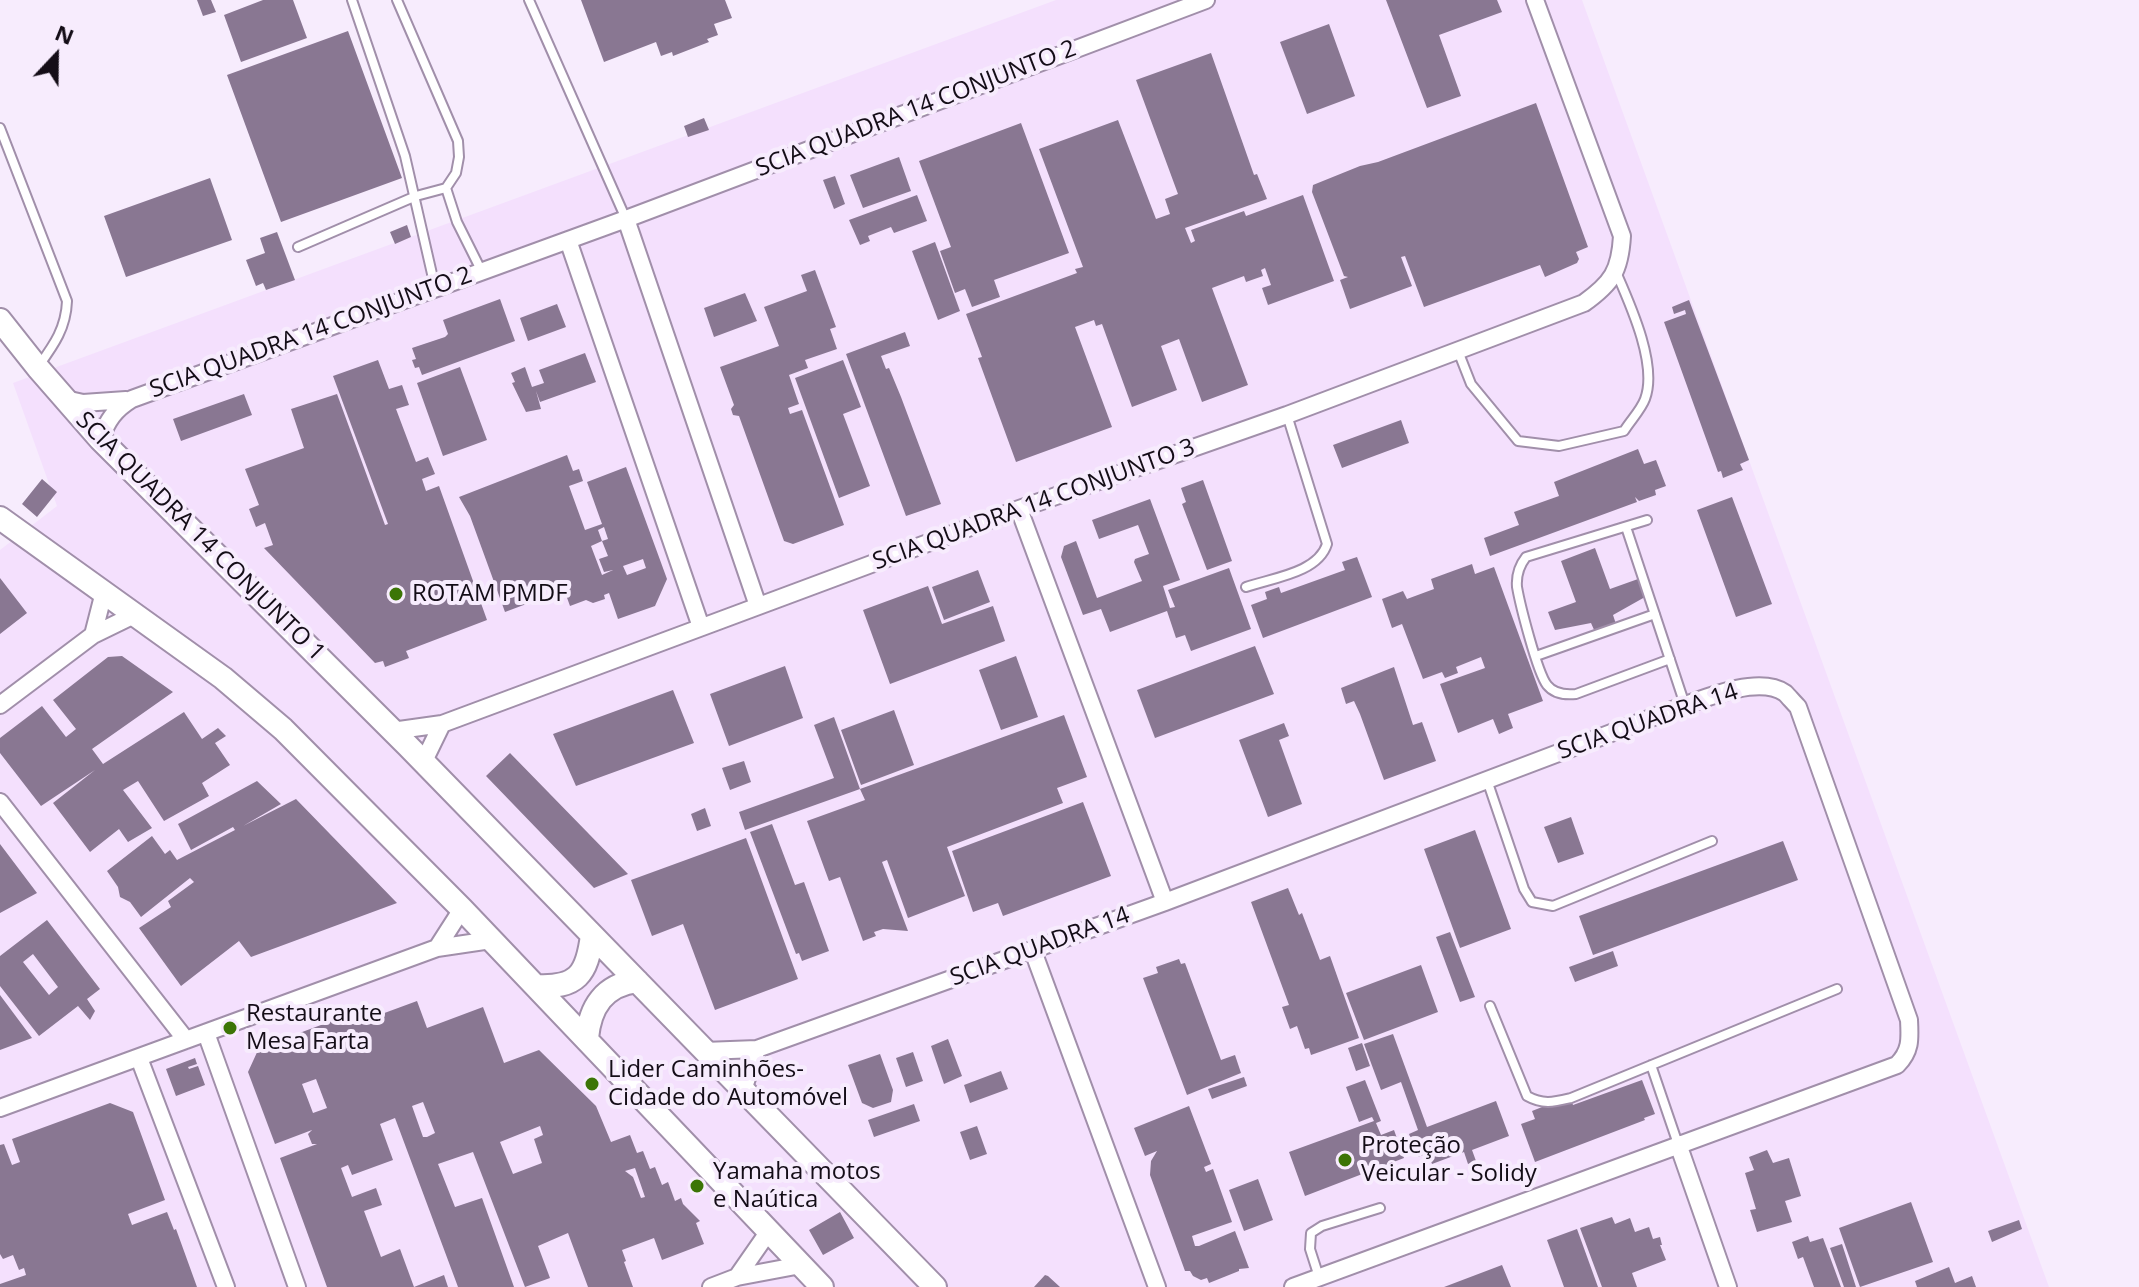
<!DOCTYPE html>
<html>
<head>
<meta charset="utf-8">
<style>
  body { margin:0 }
  #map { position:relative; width:2139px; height:1287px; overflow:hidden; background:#f7ecfd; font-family:"Open Sans",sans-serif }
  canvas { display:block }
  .north { position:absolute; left:16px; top:16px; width:80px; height:80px; -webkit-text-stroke:6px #f7ecfd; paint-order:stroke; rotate:22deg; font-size:22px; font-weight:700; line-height:32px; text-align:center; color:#140d17 }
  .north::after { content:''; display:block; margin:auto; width:28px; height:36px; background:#140d17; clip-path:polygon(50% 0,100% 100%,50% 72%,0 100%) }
</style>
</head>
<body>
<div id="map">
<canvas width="2139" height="1287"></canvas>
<div class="north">N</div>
</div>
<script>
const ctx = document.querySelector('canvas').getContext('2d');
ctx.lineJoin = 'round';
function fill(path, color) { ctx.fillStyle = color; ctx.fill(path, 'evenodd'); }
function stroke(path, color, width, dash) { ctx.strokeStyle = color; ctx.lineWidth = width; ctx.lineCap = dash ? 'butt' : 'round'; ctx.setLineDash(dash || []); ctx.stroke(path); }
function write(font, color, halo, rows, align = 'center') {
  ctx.font = font + ' "Open Sans",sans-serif'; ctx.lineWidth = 8; ctx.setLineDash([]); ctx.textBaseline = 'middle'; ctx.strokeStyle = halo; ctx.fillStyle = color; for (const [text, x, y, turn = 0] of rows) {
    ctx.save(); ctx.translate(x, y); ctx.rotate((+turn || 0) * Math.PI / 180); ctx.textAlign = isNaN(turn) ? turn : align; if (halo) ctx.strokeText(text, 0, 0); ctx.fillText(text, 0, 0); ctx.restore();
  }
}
const built = new Path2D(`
  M1056 0H1582L2049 1287H0V550L57 506 13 383Z`);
const building = new Path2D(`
  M197 0H211L216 12 203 16Z
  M263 0H293L307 38 241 62 224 15Z
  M581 0H725L732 18 714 24 718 35 707 39 709 42 673 56 672 52 661 56 656 42 604 62Z
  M1386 0H1497L1502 12 1439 35 1461 96 1427 108Z
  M1329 24 1355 96 1307 114 1280 42Z
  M348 31 402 178 281 222 227 75Z
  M1211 53 1254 175 1257 174 1267 199 1185 228 1191 243 1195 241 1191 230 1244 211 1246 216 1303 195 1334 281 1268 305 1262 288 1271 285 1265 268 1261 270 1263 276 1246 282 1244 276 1212 288 1248 385 1202 402 1179 339 1161 346 1177 390 1132 407 1102 324 1096 326 1094 320 1075 327 1112 427 1016 462 978 358 982 357 966 314 1077 273 1075 269 1083 267 1039 149 1118 120 1156 219 1170 214 1165 199 1178 194 1136 80Z
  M1536 103 1588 247 1576 252 1579 259 1577 263 1545 277 1540 265 1424 307 1405 256 1401 257 1412 286 1350 309 1340 280 1348 277 1344 276 1312 192 1313 185 1360 166 1378 162Z
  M704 118 709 130 688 137 684 126Z
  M1021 123 1069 253 994 280 1000 297 972 307 965 289 955 293 940 251 951 247 919 161Z
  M899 157 911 191 863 208 850 175Z
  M835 176 845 204 834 209 823 180Z
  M210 178 232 240 126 277 104 216Z
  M917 195 927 221 894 233 891 227 868 236 870 241 860 245 849 220Z
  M407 225 411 237 395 244 390 232Z
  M277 232 295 280 266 290 263 283 256 286 246 260 265 253 260 238Z
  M935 242 960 311 938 320 912 251Z
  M815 270 836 327 830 329 837 349 805 360 808 368 789 375 799 404 788 408 790 414 802 410 844 525 793 544 784 541 739 416 733 415 731 409 734 405 720 367 779 346 764 307 807 291 801 275Z
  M745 293 757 321 714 337 704 308Z
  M500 299 515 341 422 375 419 367 415 368 412 360 416 359 412 348 445 337 448 334 443 320Z
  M1689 300 1749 460 1740 464 1743 470 1723 478 1721 471 1718 472 1664 322 1686 314 1685 310 1674 314 1672 307Z
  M557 304 566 327 528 341 520 318Z
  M905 332 910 346 881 356 886 369 889 368 901 397 941 504 906 516 846 354Z
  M585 353 596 382 540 402 536 391 541 409 526 412 512 383 515 382 511 373 525 367 532 387 544 383 539 370Z
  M378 360 389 389 402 385 409 405 396 409 416 462 428 457 435 474 422 479 426 491 439 486 487 620 406 651 409 658 385 667 383 661 375 663 264 548 273 545 265 523 256 527 249 509 259 505 245 469 304 448 291 409 337 394 385 525 388 524 333 376Z
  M843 360 861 407 843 414 870 486 839 498 795 378Z
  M460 367 487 440 443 456 417 383Z
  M244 394 252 415 181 441 173 419Z
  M1401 420 1409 443 1342 468 1333 445Z
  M1638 449 1644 464 1656 460 1666 486 1655 490 1656 495 1639 501 1635 497 1637 502 1490 556 1484 538 1519 525 1514 512 1559 496 1554 482Z
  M567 455 573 471 579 469 583 481 569 486 585 530 602 524 587 482 626 467 667 579 655 606 618 619 609 593 604 595 605 599 593 603 586 600 570 606 561 581 541 588 545 597 505 612 470 516 459 497ZM604 527 608 539 602 541 608 556 599 559 604 572 613 570 602 575 591 546 602 541 598 530ZM643 559 646 568 627 575 623 566Z
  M42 479 57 492 37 517 22 504Z
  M1203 480 1232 561 1207 570 1182 504 1186 502 1181 488Z
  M1732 497 1772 604 1736 617 1697 510Z
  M1150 499 1180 580 1163 586 1170 608 1175 607 1168 590 1229 568 1251 629 1191 651 1185 635 1176 638 1167 611 1110 632 1101 609 1083 615 1061 557 1064 546 1076 541 1097 598 1142 581 1134 562 1135 559 1149 554 1138 525 1099 539 1092 520Z
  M1595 548 1610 589 1638 579 1645 597 1613 615 1616 624 1595 632 1591 623 1555 630 1548 612 1576 602 1561 561Z
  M1357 557 1372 597 1263 638 1251 605 1267 599 1265 592 1279 587 1281 593 1345 570 1342 562Z
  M1472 564 1475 574 1494 567 1543 701 1508 714 1513 728 1499 734 1493 719 1458 733 1440 684 1485 668 1481 657 1456 667 1458 673 1445 678 1442 672 1423 679 1402 624 1392 628 1382 599 1403 591 1407 599 1434 589 1431 579Z
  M978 570 990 602 944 620 932 587Z
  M0 578 27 613 0 634Z
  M928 586 942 624 993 606 1005 641 890 684 863 610Z
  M1255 646 1274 694 1155 738 1137 690Z
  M122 656 173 692 92 749 103 764 184 712 202 739 218 728 226 736 215 743 230 765 202 783 209 796 164 821 138 781 123 790 152 828 128 842 119 829 90 852 53 803 95 770 41 806 0 753V738L42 706 66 737 76 729 53 700 108 657Z
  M1016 656 1038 717 1001 730 979 670Z
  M785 666 803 718 729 746 710 694Z
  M1394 667 1413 725 1422 722 1436 761 1384 780 1360 714 1354 701 1346 704 1341 688Z
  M673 690 694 743 576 786 553 734Z
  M894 710 914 765 861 785 841 730Z
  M1064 715 1087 777 1057 788 1063 803 947 847 965 896 908 918 887 860 882 862 908 931 883 929 874 932 876 936 863 941 840 877 829 881 807 821 865 800 860 789 745 830 739 812 834 778 814 725 834 717 860 789Z
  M1284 723 1289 736 1279 740 1302 804 1268 817 1239 740Z
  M510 753 628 874 594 888 486 776Z
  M744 761 751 782 730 790 722 768Z
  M257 781 281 804 243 826 296 799 397 903 251 957 239 941 181 986 139 928 171 907 168 901 194 882 190 878 141 917 130 902 120 897 118 887 107 871 152 836 165 854 170 850 177 860 235 830 233 827 191 850 178 824Z
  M1083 802 1111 876 1003 916 998 903 973 912 952 851Z
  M705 808 711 826 697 831 691 814Z
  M1571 817 1584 854 1558 863 1544 827Z
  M772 824 795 885 804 882 829 951 802 961 799 953 796 954 750 832Z
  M1475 830 1511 929 1460 948 1424 849Z
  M746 838 798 979 715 1010 683 924 652 936 631 880Z
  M1783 841 1798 880 1593 955 1579 916Z
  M0 844 37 893 0 913Z
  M1288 888 1299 915 1302 913 1320 960 1330 956 1359 1038 1311 1055 1309 1048 1305 1049 1297 1026 1290 1029 1282 1007 1289 1005 1251 902Z
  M47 920 100 989 87 999 95 1011 90 1020 78 1006 39 1036 0 986V956ZM33 954 58 987 49 995 23 962Z
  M1450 932 1475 997 1460 1002 1436 937Z
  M1613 951 1618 966 1575 982 1569 967Z
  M1179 959 1181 964 1185 963 1221 1060 1235 1055 1241 1073 1187 1095 1143 978 1158 973 1156 967Z
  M1421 965 1438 1012 1364 1040 1346 993Z
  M0 995 32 1038 0 1050Z
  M417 1001 427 1028 483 1007 504 1063 539 1050 596 1106 611 1142 630 1135 637 1153 643 1151 650 1169 655 1167 662 1185 668 1182 675 1201 681 1198 683 1204 700 1221 696 1223 704 1244 662 1260 654 1238 622 1250 626 1261 624 1262 633 1287H588L568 1233 538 1246 550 1278 525 1287 473 1152 438 1164 455 1207 482 1198 514 1287H458L395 1118 380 1124 393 1160 352 1175 348 1165 341 1168 352 1197 376 1188 382 1205 364 1211 381 1257 400 1249 414 1287 444 1275 448 1287H327L280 1158 317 1144H312L308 1134 312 1130 275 1144 248 1072 259 1048 356 1012 360 1022ZM316 1079 327 1108 313 1113 302 1084ZM423 1102 435 1133 427 1137H423L412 1106ZM540 1126 543 1135 534 1139 542 1163 513 1174 500 1142ZM635 1168 645 1197 641 1198 633 1177 625 1171Z
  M1393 1034 1427 1127 1496 1101 1509 1136 1472 1150 1476 1161 1468 1164 1464 1152 1432 1164 1428 1153 1418 1157 1409 1134 1418 1130 1401 1082 1381 1090 1364 1044Z
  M948 1039 962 1076 944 1084 931 1046Z
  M1362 1043 1370 1066 1356 1071 1348 1048Z
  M913 1052 923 1081 906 1087 896 1058Z
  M880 1054 893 1090 891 1102 873 1108 862 1103 848 1065Z
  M195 1058 197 1064 188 1067 189 1069 198 1066 205 1085 176 1096 166 1069Z
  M1001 1071 1008 1089 970 1103 964 1085Z
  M1244 1077 1247 1086 1212 1099 1208 1089Z
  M1365 1080 1381 1121 1376 1123 1381 1135 1394 1130 1404 1158 1305 1196 1289 1152 1374 1121 1372 1117 1359 1122 1346 1087Z
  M1642 1080 1655 1114 1644 1118 1645 1120 1535 1162 1521 1124 1535 1119 1532 1111 1570 1096 1573 1105Z
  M110 1103 133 1112 165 1200 128 1214 132 1225 167 1212 174 1230 176 1229 197 1287H0V1284L26 1275 24 1268 19 1270 13 1255 3 1259 0 1254V1145L4 1144 12 1165 20 1162 12 1139Z
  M914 1104 920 1121 874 1137 868 1120Z
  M1189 1106 1211 1164 1204 1167 1206 1172 1213 1169 1232 1222 1192 1236 1195 1246H1199L1235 1231 1249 1268 1239 1269V1271L1209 1283 1207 1278 1201 1280 1193 1276 1190 1271H1185L1150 1175 1151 1161 1157 1151 1145 1156 1134 1128Z
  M977 1126 987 1154 970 1160 960 1132Z
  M1767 1150 1773 1163 1789 1158 1801 1196 1785 1201 1792 1222 1757 1232 1750 1210 1756 1209 1745 1173 1754 1170 1749 1157Z
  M1258 1179 1273 1220 1244 1231 1229 1190Z
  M1911 1202 1933 1262 1860 1287 1839 1228Z
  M840 1212 854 1238 823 1255 809 1230Z
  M1612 1217 1615 1224 1630 1218 1635 1232 1649 1227 1653 1239 1660 1237 1662 1245H1660L1666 1260 1632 1273 1637 1287H1602L1580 1228Z
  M2019 1220 2022 1229 1992 1242 1988 1231Z
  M1577 1229 1598 1287H1564L1547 1240Z
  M1808 1236 1810 1242 1823 1238 1841 1287H1814L1803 1257 1798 1259 1792 1242Z
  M1842 1244 1856 1287H1844L1830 1248Z
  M1502 1265 1511 1287H1444Z
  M1949 1267 1955 1283 1972 1276 1976 1287H1917L1915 1281Z
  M1045 1275 1048 1276 1060 1287H1034Z`);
const lane = new Path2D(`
  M352 0 405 156 435 287
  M529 0 626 219
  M0 128 67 301C66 329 53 346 38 367
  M446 188 457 222 481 270
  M298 247 416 196 446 188 456 173 459 157 458 141 397 0
  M1458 351 1471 384 1518 441 1559 446 1624 431C1630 421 1641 410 1645 399 1658 365 1630 304 1616 272
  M1647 520 1526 557C1519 566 1516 575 1517 587 1520 604 1537 672 1547 685 1554 694 1566 695 1576 694L1670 659
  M1626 527 1685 705
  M1246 587C1272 578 1318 573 1327 544L1287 415
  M1536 656 1655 614
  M1487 780 1524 889 1532 902 1553 906 1712 841
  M1490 1006 1527 1096C1543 1105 1554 1102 1571 1098L1837 989
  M1651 1065 1678 1144
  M1319 1277 1310 1249 1311 1233 1322 1226 1380 1208`);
const street = new Path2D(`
  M626 219 758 606
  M568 240 701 627
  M65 399 83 403 126 400
  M100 439C108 420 114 410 132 399L626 219 1206 0
  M1019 509 1165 902
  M93 635 104 592
  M0 705 93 635 134 615
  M392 731 442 724 1019 509 1287 415 1584 303C1612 283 1620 271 1622 236L1535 0
  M423 763 442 724
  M0 802 186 1040
  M437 948 462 909
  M1033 951 1157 1287
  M206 1033 297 1287
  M704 1051 757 1049 1165 902 1664 713C1694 703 1756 673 1785 693 1789 697 1794 703 1798 707L1909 1020C1910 1039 1911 1051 1897 1065L1293 1287
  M139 1058 226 1287
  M743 1090 757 1049
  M0 1108 437 948 491 940
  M1678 1144 1728 1287
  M737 1277 769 1231
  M711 1287 737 1277 801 1265`);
const secondary = new Path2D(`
  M0 320 38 368 100 439 408 746 935 1287
  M0 518 223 678 283 729 462 909 822 1287
  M536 986C577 988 587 975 592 935
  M587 1038C590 1007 604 985 637 981`);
const markers = [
  [396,594,8,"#3c7506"],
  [230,1028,8,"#3c7506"],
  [592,1084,8,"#3c7506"],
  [1345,1160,8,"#3c7506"],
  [697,1186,8,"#3c7506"]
];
const streetNames = [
  ["SCIA QUADRA 14 CONJUNTO 2",916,109,-21],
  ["SCIA QUADRA 14 CONJUNTO 2",311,333,-20],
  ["SCIA QUADRA 14 CONJUNTO 3",1034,505,-20],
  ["SCIA QUADRA 14 CONJUNTO 1",200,537,45],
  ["SCIA QUADRA 14",1648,722,-19],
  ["SCIA QUADRA 14",1040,947,-20]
];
const poiNames = [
  ["ROTAM PMDF",412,594],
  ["Restaurante",246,1014],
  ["Mesa Farta",246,1042],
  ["Lider Caminhões-",608,1070],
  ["Cidade do Automóvel",608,1098],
  ["Proteção",1361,1146],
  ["Veicular - Solidy",1361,1174],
  ["Yamaha motos",713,1172],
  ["e Naútica",713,1200]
];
fill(built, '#f4e0fd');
fill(building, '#897792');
stroke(lane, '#a18faa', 12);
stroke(street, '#a18faa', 20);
stroke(secondary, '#a18faa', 26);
stroke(lane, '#fff', 8);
stroke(street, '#fff', 16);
stroke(secondary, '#fff', 22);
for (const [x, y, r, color] of markers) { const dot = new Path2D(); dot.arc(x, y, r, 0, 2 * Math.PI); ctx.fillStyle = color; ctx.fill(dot); stroke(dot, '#f7ecfd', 3); }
write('24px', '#140d17', '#f7ecfd', streetNames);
write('24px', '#140d17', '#f7ecfd', poiNames, 'left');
</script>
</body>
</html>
